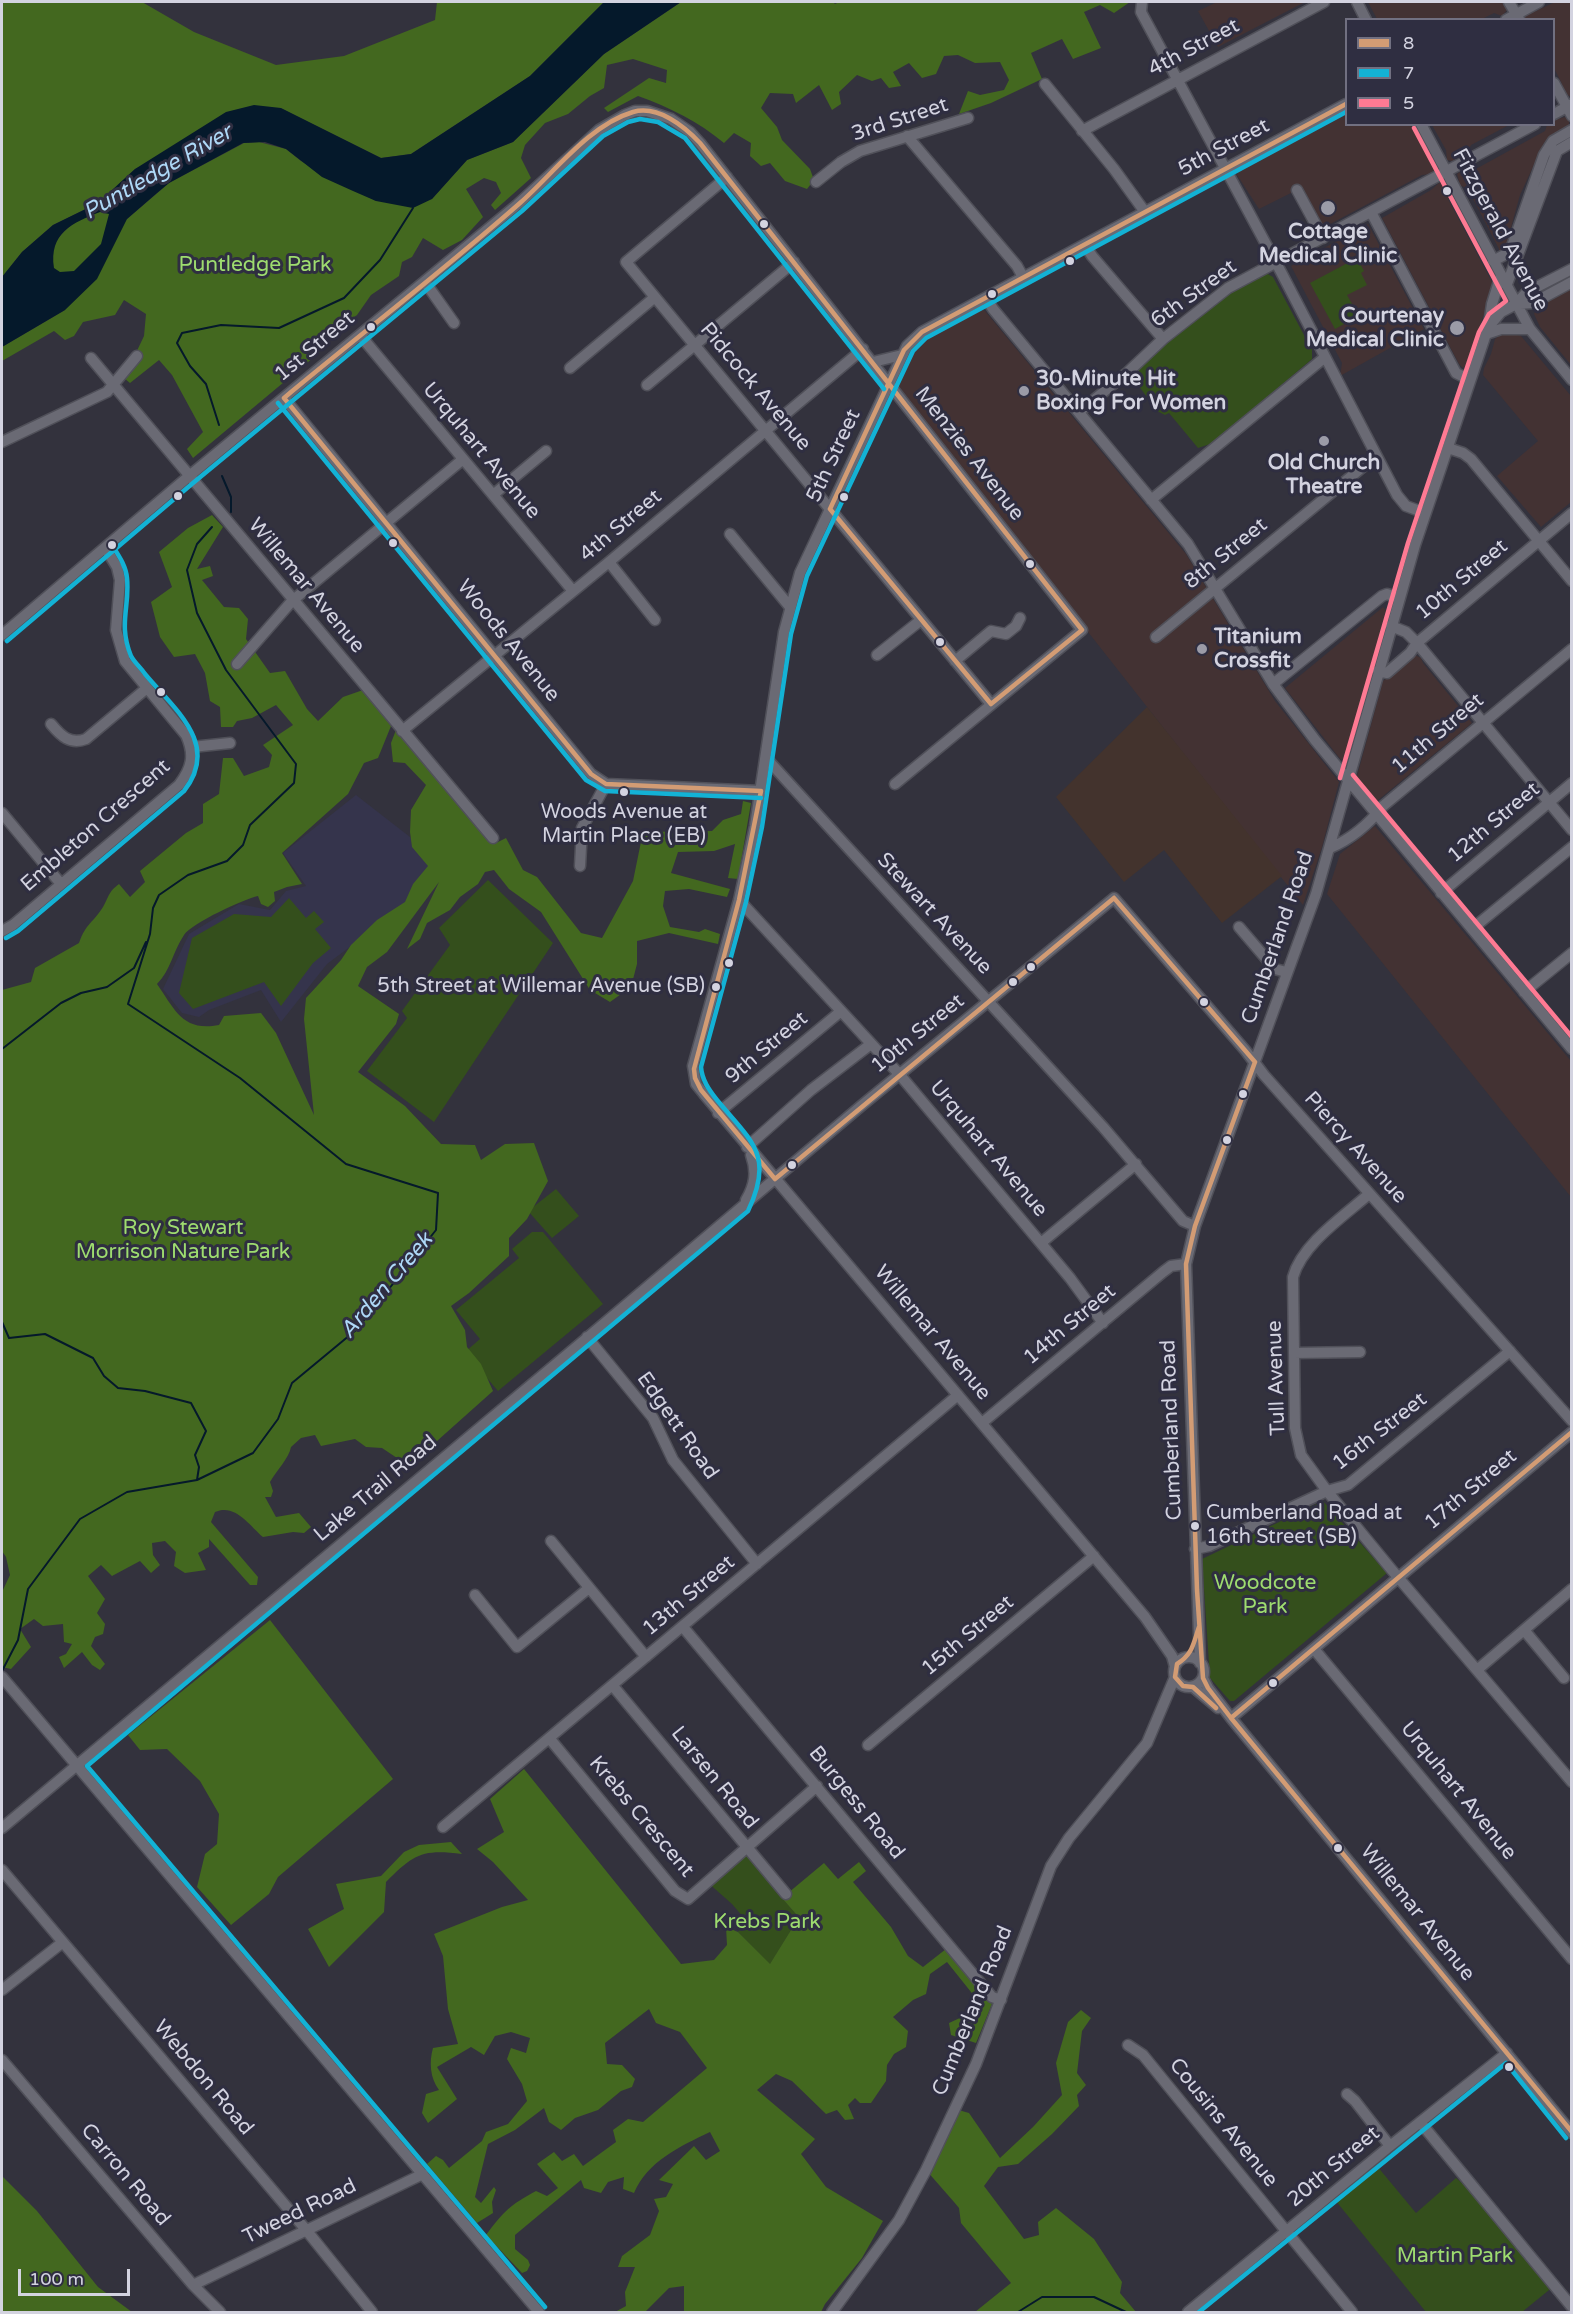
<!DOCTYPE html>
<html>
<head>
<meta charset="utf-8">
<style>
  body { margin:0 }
  #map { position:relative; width:1573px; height:2314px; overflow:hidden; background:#33323d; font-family:"Varela Round",sans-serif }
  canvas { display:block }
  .frame { position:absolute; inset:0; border:3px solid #d3d3e0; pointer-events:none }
  .legend { position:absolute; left:1345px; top:18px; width:210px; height:108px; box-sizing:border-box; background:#2f2e41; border:2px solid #717081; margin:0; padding:8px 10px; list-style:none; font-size:18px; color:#d3d3e0 }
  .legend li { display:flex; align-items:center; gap:12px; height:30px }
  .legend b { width:30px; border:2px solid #717081 }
  .scale { position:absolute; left:18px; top:2269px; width:112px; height:27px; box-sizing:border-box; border:3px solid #d3d3e0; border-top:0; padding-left:8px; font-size:18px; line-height:21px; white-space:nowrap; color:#d3d3e0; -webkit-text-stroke:4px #2f2e41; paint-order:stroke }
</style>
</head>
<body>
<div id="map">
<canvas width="1573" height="2314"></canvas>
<div class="frame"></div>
<ul class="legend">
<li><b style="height:8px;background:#d39c74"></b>8</li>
<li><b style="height:8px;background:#13b2d5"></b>7</li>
<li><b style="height:8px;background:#fe7a93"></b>5</li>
</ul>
<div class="scale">100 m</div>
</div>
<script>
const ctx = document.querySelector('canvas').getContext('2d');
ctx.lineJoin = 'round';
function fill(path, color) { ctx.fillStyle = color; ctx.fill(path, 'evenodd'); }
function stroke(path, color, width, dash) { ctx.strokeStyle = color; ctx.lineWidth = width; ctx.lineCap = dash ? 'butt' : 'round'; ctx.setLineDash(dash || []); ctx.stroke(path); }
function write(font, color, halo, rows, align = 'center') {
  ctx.font = font + ' "Varela Round",sans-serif'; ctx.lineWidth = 6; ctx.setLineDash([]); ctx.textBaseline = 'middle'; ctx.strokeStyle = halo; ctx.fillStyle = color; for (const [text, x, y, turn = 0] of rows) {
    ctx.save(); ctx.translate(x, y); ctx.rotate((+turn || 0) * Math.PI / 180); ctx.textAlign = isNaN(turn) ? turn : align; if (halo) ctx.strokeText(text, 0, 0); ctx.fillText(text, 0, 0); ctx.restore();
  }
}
const commercial = new Path2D(`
  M1217 2H1305L1218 47 1198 11Z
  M1368 2H1499L1505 4 1507 10 1502 16 1494 13 1482 19H1377Z
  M1555 2H1571V97L1563 92 1562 84 1554 68V20H1524L1525 15 1530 12 1536 11Z
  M1346 111V124L1410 125 1429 159 1436 164V170L1431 174 1422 175 1319 230 1297 190 1259 209 1237 175 1238 168Z
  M1565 117 1569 121V126L1544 143 1520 195 1505 249 1502 252 1499 251V249L1468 189 1460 185 1457 174 1466 168 1474 170 1545 131 1547 125 1554 124V120Z
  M1432 125H1509L1471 145 1467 154 1452 161 1447 160 1446 150Z
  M1444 182 1450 190 1448 199 1494 286 1466 365 1463 368 1459 364 1382 218 1431 190 1439 183Z
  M1368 224 1424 329 1340 376 1342 363 1291 266Z
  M1571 288V365L1540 327 1534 314 1538 306Z
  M978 308 985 311 1186 554 1275 701 1339 782 1322 847 1303 905 896 388V383L905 359 922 337Z
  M1504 331 1521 336 1571 396V502L1541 527 1497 476 1538 441 1483 375 1484 368 1491 354 1495 339Z
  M1383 607 1386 610 1345 758 1341 760 1285 688Z
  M1415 655 1421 658 1423 663 1472 723 1377 801 1357 776 1383 681 1407 663 1409 658Z
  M1375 826 1571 1061V1197L1327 894 1340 854Z`);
const industrial = new Path2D(`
  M1147 707 1282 876 1222 923 1164 850 1124 882 1056 797Z`);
const built = new Path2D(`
  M356 795 410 837 442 878 327 964 281 1022 261 990 209 1010 199 1017 182 1013 163 989 189 934 239 904 270 910 286 891 306 886 283 853Z`);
const green = new Path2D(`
  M1357 258 1364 271 1361 273 1367 285 1347 295 1359 316 1335 329 1310 283Z
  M1266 273 1273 277 1312 350V359L1213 443 1198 448 1169 413 1165 415 1157 411 1133 378V372L1185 328 1237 288Z
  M488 880 553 943 434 1122 367 1071 407 1018 402 1011 450 945 439 928Z
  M289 898 306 918 314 911 324 922 315 929 331 948 313 963 281 1006 264 982 193 1009 179 993 192 938 234 914 271 917Z
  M556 1189 579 1216 552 1238 528 1211Z
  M532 1232H543L603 1304 498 1391 465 1352 480 1339 456 1310 519 1258 512 1249Z
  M1323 1501 1387 1573 1234 1701H1230L1210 1678 1202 1559Z
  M744 1853 802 1921 791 1930 770 1965 738 1932 744 1918 732 1904 706 1881Z
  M1372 2160 1416 2213 1456 2178 1489 2206 1554 2286 1522 2312H1426L1331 2195Z`);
const forest = new Path2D(`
  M2 2H142L194 32 276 65 344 56 435 20 437 2H604L530 76 411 154 381 158 280 108 135 169 98 203 53 225 22 252 2 277Z
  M681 2H833L835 4 839 2H1130L1114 13 1100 5 1084 12 1101 48 1073 59 1062 39 1031 53 1042 79 991 103 959 114 968 91 980 95 1004 90 1009 80 1000 62 975 63 958 55 944 56 936 74 922 78 909 63 893 72 901 86 889 88 881 78 872 81 857 75 839 92 841 104 832 110 819 85 796 103 793 94 770 93 761 108 777 127 782 140 810 169 814 180 807 189 785 181 770 163 761 166 750 156 751 143 734 133 724 143C699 122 669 107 638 96L608 112 604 108 649 78 666 83 667 70 633 59 607 65 604 88 590 96 568 114 545 123 525 145 521 158 531 178 495 210 491 205 501 193 496 182 484 178 466 189 483 217 462 240 443 250 423 238 412 257 402 262 399 276 371 295 357 315 334 332 315 341 320 352 193 458 187 449 203 432 172 375 159 360 130 383 124 378 144 336 146 314 124 300 115 315 83 322 74 336 65 340 54 331 2 361V347L65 310C60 293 51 272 52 254 54 234 80 216 99 212 107 211 119 216 127 219L169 183 244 143 259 142 286 149 301 161 376 201 432 199 467 160 513 142 604 54Z
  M212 515 223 527 197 569 210 566 213 576 202 580 224 607 239 608 248 619 246 639 270 673 285 671 307 709 318 721 343 697 363 690 391 726 378 758 364 763 348 794 282 853 302 884 287 887 274 892 275 901 268 907 261 904 258 896C244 899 192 923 184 935 173 951 171 970 157 984 175 1010 183 1032 219 1025L224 1016 261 1013 276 1033 314 1115 304 1019 306 998 341 960 351 945 377 920 405 902 413 884 428 866 412 847 410 832 411 810 426 785 405 763 393 762 391 743 396 730 494 844 506 838 523 870 537 877 581 933 602 938 633 881 643 832 712 831 723 820 741 814 743 801 751 803 738 879 728 878 735 844 714 851 678 852 671 873 730 889 727 897 689 889 665 891 663 906 670 927 699 932 705 929 720 934 718 944 669 933 637 941V964L631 987 610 1002 590 990 541 912 509 889 494 870 485 872 478 884 460 897 450 910 427 923 420 939 407 949 439 882 387 952 367 967 358 986 399 1014 396 1024 358 1072 405 1106 441 1144 475 1145 481 1160 505 1144 534 1143 548 1181 527 1219 509 1238V1256L469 1293 451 1306 465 1330 467 1347 481 1364 493 1391 409 1466 382 1448 366 1447 355 1439 321 1446 315 1435 301 1438 291 1447C289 1458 277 1470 270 1482L273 1491 271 1497H265L276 1517 299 1513 311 1527 304 1533 293 1532 263 1537C249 1525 235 1503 215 1512L211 1522 258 1577 257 1585H250L209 1539V1547L198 1553 206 1570 185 1573 174 1566 176 1552 165 1541 152 1543 153 1555 160 1565 151 1573 140 1561 112 1576 101 1565 88 1576 105 1599 97 1613 105 1624 103 1634 95 1637 91 1646 105 1664 100 1670 92 1665 82 1652 64 1668 59 1657 66 1654 72 1644 64 1642 63 1624 43 1626 34 1619 20 1629 31 1647 11 1669 2 1667V1592L10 1575 6 1557 2 1551V990L31 982 35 968 79 943C86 923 93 923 103 907 109 897 108 892 119 884L130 897 145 882 140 871 186 833 203 823V804L219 794 223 758H233L244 776 269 767 272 755 263 745 293 725 276 705 252 718 237 721 233 727H221L220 707 210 701 205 673 195 654 174 657 160 637 151 602 172 587 159 552 188 528Z
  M270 1620 393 1779 278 1877 269 1894 231 1925 197 1887 205 1854 217 1844 219 1814 200 1781 167 1749 140 1750 128 1735Z
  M524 1769 681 1964 714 1960 727 1945 726 1927 738 1932 770 1964 791 1930 802 1921 782 1898 824 1863 838 1879 859 1862 866 1871 853 1882 891 1927 908 1956 923 1967 946 1949 992 2004 976 2043 951 2035 949 2023 962 2017 966 2023 974 2020 979 2002 947 1962 930 1974 926 1994 913 2000 893 2017 908 2031 906 2047 894 2054 887 2065 886 2081 871 2103H860L855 2098 848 2105 854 2119 845 2120 837 2110 826 2114 792 2081 776 2074 757 2090 815 2139 801 2154 826 2187 883 2221 862 2258 825 2304 821 2312H684V2286L669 2288 645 2312H615L626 2306 625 2292 635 2267H618L622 2256 650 2235 659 2211 654 2199 666 2197 673 2184 659 2180 694 2146 706 2160 720 2151 710 2132C679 2147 648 2161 634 2193L623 2189 624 2177 608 2182 601 2193 584 2188 581 2180 515 2235V2249L528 2260 530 2265 527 2271 522 2273 486 2235C504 2211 510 2205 536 2191L547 2196 558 2188 537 2164 554 2152 562 2161 574 2154 583 2166 616 2142 613 2130 628 2119 643 2122 707 2068 680 2032 656 2023 649 2009 605 2043 607 2064 622 2065 635 2079 632 2087 621 2091 598 2110 575 2118 561 2130 549 2122 544 2108 515 2130 488 2144 475 2197 481 2203 494 2187 496 2190 492 2202 493 2213 477 2223 427 2164 436 2156 443 2160 449 2168 482 2141 486 2132 508 2124 527 2101 522 2084 507 2059 511 2048 526 2053 530 2038 511 2032 495 2036 484 2055 471 2047 437 2067 457 2099 428 2123 422 2113 426 2094 439 2090C430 2078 429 2062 433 2048L458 2044 448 2009 443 1956 434 1934 502 1907 528 1900 493 1862 477 1849 504 1832 490 1799Z
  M451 1842 462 1854C422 1849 414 1854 386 1882L384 1912 329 1967 308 1929 344 1909 336 1884 381 1876 404 1852 419 1845Z
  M1081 2010 1091 2018 1082 2031 1077 2073 1086 2085 1077 2095 1079 2106 1052 2134 1018 2164 998 2167 984 2186 1024 2239 1039 2235 1038 2222 1056 2208 1094 2239 1122 2282 1120 2293 1136 2312H975L1011 2283 961 2223 959 2208 954 2202 926 2170 955 2109 969 2113 1000 2158 1033 2127 1062 2095 1056 2063 1068 2022Z
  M2 2176 37 2211 98 2287 132 2312H2Z`);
const water = new Path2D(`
  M604 2H681L604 54 513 142 467 160 432 199 413 208 376 201 353 191 322 177 286 149 265 142 243 143 169 183 157 193 127 219 97 279 65 310 2 347V277L22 252 53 225 98 203 135 169 226 112 254 105 281 108 381 158 411 154 530 76ZM100 212 109 214 101 244 74 271 60 272 54 268C49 233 72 223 100 212Z`);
const stream = new Path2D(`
  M219 425 206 384 190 366 177 343 182 333 221 325 279 328 344 298 380 260 413 208
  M222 476 231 497V512
  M150 934 153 908 159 895 188 875 227 861 243 845 250 825 294 783 296 764 226 670 197 613 187 570 197 544 212 527
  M2 1049 61 1003 81 993 107 987 134 968 146 942
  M2 1322 9 1338 45 1334 93 1358 104 1376 118 1388 145 1391 191 1403 206 1431 195 1455 199 1467 197 1480
  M2 1671 18 1640 28 1589 80 1519 127 1492 197 1480 253 1453 278 1419 292 1383 356 1330 436 1230 438 1193 346 1164 240 1078 128 1004 150 934
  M1018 2312 1042 2297H1094L1126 2312`);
const minor = new Path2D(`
  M1142 2 1141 12 1281 272 1397 495 1406 506 1425 513
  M1357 2 1366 20
  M1509 2 1519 19
  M1506 20 1539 2
  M1554 83 1572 116
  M1045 84 1114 169 1145 212
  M1554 114 1572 104
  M1421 124 1530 329 1572 380
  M1082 131 1324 2
  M907 136 1017 266 1023 277
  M727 177 626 262 991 704
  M816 182 841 162 860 151 968 118
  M1297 190 1323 238
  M1371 212 1456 373 1470 380
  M1085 245 1092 256 1163 339
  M1493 261 1510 252 1544 155 1553 141 1572 130
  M425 282 454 323
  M1507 284 1557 151 1572 142
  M986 298 993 309 1188 544 1273 684 1315 740 1572 1049
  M1516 304 1533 303 1572 282
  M1490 325 1501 312 1516 304 1527 292 1572 269
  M1486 334 1501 329H1530
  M360 335 573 591
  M91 358 493 838
  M873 362 902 355
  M570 368 655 297
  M647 385 794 262
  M284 398 591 774 606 784 761 791
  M1079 412 1128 372 1163 339 1228 288 1535 124
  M2 442 107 392 137 356
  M1448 448 1463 453 1471 459 1572 581
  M493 495 546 451
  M1151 500 1324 358
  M730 534 790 607
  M609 562 655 620
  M1391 626 1406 632 1417 643 1572 830
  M2 635 188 477 517 205 599 130 625 115 635 111H647L671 119 690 132 700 143 1082 630 895 784
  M1156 637 1376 456
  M877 655 921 620
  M955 661 991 631 1006 634 1016 626 1020 618
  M237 664 292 601 462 460
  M1378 671 1387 673 1410 653 1417 643 1572 513
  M1273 684 1382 596 1387 594 1399 598
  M51 724C61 736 70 745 86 739L147 688
  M402 731 609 562 863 349
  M192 747 230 743
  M766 758 1103 1127 1183 1221 1195 1226
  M2 813 61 884
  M1330 848C1351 839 1369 824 1383 806L1572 649
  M580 866 582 828 606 784
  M1441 893 1572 783
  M739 900 900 1075 1070 1278 1103 1323
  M1239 927 1275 969 1286 972
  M1472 929 1572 847
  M2 931 13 925 179 785C192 768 195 755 186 735L125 661 116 630 120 580 117 567 106 549
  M1524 992 1572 953
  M718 1113 840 1012
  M747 1147 811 1090 871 1044
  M1369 1194C1344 1216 1302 1244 1293 1277L1295 1428 1301 1455 1327 1491 1391 1569 1572 1782
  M746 1200C755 1185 757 1172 751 1155
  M1041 1243 1136 1164
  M587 1337 653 1418 673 1460 757 1564
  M1294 1353 1360 1352
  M982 1423 1163 1272 1171 1266 1186 1264
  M551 1541 646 1657
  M1195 1549 1209 1546 1327 1491 1348 1485 1510 1351
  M475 1595 517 1647 589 1588
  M683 1627 992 1997 1001 2000
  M1524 1630 1564 1678
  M1314 1649 1572 1959
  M1174 1672a15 15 0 1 1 30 0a15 15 0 1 1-30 0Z
  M1200 1663 1186 1264 1195 1226 1316 894 1415 545 1489 325 1492 304 1501 275
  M1175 1667 1172 1656 1145 1617 704 1094 696 1084 693 1066 739 900 755 826 784 632 800 573 907 346 922 332 1346 104
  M1477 1670 1572 1589
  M2 1677 539 2312
  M1203 1678 1208 1688 1231 1718 1572 2133
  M613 1686 786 1894
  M1193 1687 1218 1708
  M1231 1718 1572 1432
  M550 1739 675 1891 688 1899 817 1786
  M868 1745 1094 1556
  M443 1827 958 1395
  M2 1828 581 1343 861 1106 1114 898 1245 1050 1264 1075 1572 1421
  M2 1870 307 2231 372 2312
  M2 1990 63 1942
  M1128 2045 1143 2055 1352 2312
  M2 2060 193 2285 220 2312
  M1347 2094 1355 2101 1390 2146
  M1420 2122 1572 2307
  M193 2285 423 2174
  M832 2312 899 2220 926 2170 976 2064 1051 1866 1069 1838 1147 1743 1175 1677
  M1188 2312 1390 2146 1507 2053`);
const bus1 = new Path2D(`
  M284 398C362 333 443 271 520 203 553 174 589 125 633 112 658 105 684 126 700 143L1082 630
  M284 398 591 774 606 784 761 791
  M830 509 904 350 922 332 1346 104
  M830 509 991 704
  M991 704 1082 630
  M761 791 739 900 694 1069 695 1078 701 1090 775 1179
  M1114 898 1255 1062
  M1255 1062 1195 1226 1186 1264 1197 1590 1203 1678 1208 1688 1231 1718 1572 2132
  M775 1179 1114 898
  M1199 1627C1193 1644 1193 1654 1177 1664L1175 1677 1183 1686 1193 1687 1216 1708
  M1231 1718 1572 1432`);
const bus2 = new Path2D(`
  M278 403 586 780 605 791 761 798
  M7 641 193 483 522 211 603 136 628 122 640 119 658 122 685 138 884 389
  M6 938 18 931 184 791C221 744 174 709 145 674 141 668 134 662 131 656 118 624 130 607 127 578 126 566 119 556 112 545
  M545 2307 87 1766 748 1211C775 1155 751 1141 717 1100 709 1090 702 1080 701 1067L746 902 762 827 791 634 807 576 913 351 926 338 1346 112
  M1199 2312 1506 2063 1566 2138`);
const bus3 = new Path2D(`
  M1353 775 1572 1037
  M1340 778 1408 543 1479 332 1489 314 1506 301 1414 128`);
const markers = [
  [1447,191,5,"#d3d3e0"],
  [1328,208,8,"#9b9ba7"],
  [764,224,5,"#d3d3e0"],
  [1070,261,5,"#d3d3e0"],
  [992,294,5,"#d3d3e0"],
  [371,327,5,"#d3d3e0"],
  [1457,328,8,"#9b9ba7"],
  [1024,391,6,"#9b9ba7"],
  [1324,441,6,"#9b9ba7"],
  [178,496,5,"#d3d3e0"],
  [844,497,5,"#d3d3e0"],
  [393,543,5,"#d3d3e0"],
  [112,545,5,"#d3d3e0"],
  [1030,564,5,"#d3d3e0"],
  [940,642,5,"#d3d3e0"],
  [1202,649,6,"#9b9ba7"],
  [161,692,5,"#d3d3e0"],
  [624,792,5,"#d3d3e0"],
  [729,963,5,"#d3d3e0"],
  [1031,967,5,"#d3d3e0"],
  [1013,982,5,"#d3d3e0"],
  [716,987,5,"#d3d3e0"],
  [1204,1002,5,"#d3d3e0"],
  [1243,1094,5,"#d3d3e0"],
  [1227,1140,5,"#d3d3e0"],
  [792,1165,5,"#d3d3e0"],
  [1195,1526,5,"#d3d3e0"],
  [1273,1683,5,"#d3d3e0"],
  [1338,1848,5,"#d3d3e0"],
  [1509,2067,5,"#d3d3e0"]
];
const busNames = [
  ["Woods Avenue at",624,813],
  ["Martin Place (EB)",624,837],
  ["5th Street at Willemar Avenue (SB)",705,987,"right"],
  ["Cumberland Road at",1206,1514,"left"],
  ["16th Street (SB)",1206,1538,"left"]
];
const streetNames = [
  ["4th Street",1194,48,-28],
  ["3rd Street",900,120,-18],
  ["5th Street",1224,148,-28],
  ["Fitzgerald Avenue",1500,230,62],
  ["6th Street",1194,294,-36],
  ["1st Street",315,347,-40],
  ["Pidcock Avenue",755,387,50],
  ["Urquhart Avenue",481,451,50],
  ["Menzies Avenue",969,454,52],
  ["5th Street",834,456,-65],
  ["4th Street",621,526,-40],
  ["8th Street",1226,554,-39],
  ["10th Street",1462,580,-40],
  ["Willemar Avenue",306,586,50],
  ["Woods Avenue",508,641,51],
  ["11th Street",1438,734,-40],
  ["12th Street",1494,823,-40],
  ["Embleton Crescent",96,826,-41],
  ["Stewart Avenue",934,914,47],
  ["Cumberland Road",1278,938,-71],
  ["10th Street",918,1034,-39],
  ["9th Street",767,1048,-40],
  ["Piercy Avenue",1355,1148,48],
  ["Urquhart Avenue",988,1149,50],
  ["14th Street",1070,1325,-40],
  ["Willemar Avenue",932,1333,50],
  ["Tull Avenue",1277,1378,-92],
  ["Edgett Road",677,1426,55],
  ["Cumberland Road",1172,1430,-92],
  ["16th Street",1380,1432,-38],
  ["Lake Trail Road",376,1489,-40],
  ["17th Street",1471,1490,-40],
  ["13th Street",689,1596,-40],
  ["15th Street",968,1636,-40],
  ["Larsen Road",714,1778,51],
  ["Urquhart Avenue",1458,1791,51],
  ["Burgess Road",856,1803,51],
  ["Krebs Crescent",641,1817,50],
  ["Willemar Avenue",1417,1913,51],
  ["Cumberland Road",973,2011,-68],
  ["Webdon Road",203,2078,50],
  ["Cousins Avenue",1223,2123,51],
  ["20th Street",1334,2167,-40],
  ["Carron Road",125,2175,50],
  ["Tweed Road",300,2212,-26]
];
const poiNames = [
  ["Cottage",1328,232],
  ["Medical Clinic",1328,256],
  ["Courtenay",1444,316,"right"],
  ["Medical Clinic",1444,340,"right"],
  ["30-Minute Hit",1036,379,"left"],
  ["Boxing For Women",1036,403,"left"],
  ["Old Church",1324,463],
  ["Theatre",1324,487],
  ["Titanium",1214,637,"left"],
  ["Crossfit",1214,661,"left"]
];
const parkNames = [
  ["Puntledge Park",255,265],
  ["Roy Stewart",183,1228],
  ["Morrison Nature Park",183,1252],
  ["Woodcote",1265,1583],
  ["Park",1265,1607],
  ["Krebs Park",767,1922],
  ["Martin Park",1455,2256]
];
const waterNames = [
  ["Puntledge River",158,173,-30],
  ["Arden Creek",387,1286,-50]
];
fill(commercial, '#433233');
fill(industrial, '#43332d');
fill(built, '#35344c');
fill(green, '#344f1c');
fill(forest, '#43681f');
fill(water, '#05192b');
stroke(stream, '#05192b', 2);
stroke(minor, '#505059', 13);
stroke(minor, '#6a6a74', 10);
stroke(bus1, '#d39c74', 4.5);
stroke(bus2, '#13b2d5', 4.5);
stroke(bus3, '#fe7a93', 4.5);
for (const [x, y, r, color] of markers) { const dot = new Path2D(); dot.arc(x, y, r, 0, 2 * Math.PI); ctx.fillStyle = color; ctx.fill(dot); stroke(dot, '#2f2e41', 2); }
write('20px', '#d3d3e0', '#2f2e41', busNames);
write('21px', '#d3d3e0', '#2f2e41', streetNames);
write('bold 21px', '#d3d3e0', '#2f2e41', poiNames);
write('21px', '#9edc6f', '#2f2e41', parkNames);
write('italic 22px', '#aed8f7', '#2f2e41', waterNames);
</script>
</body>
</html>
